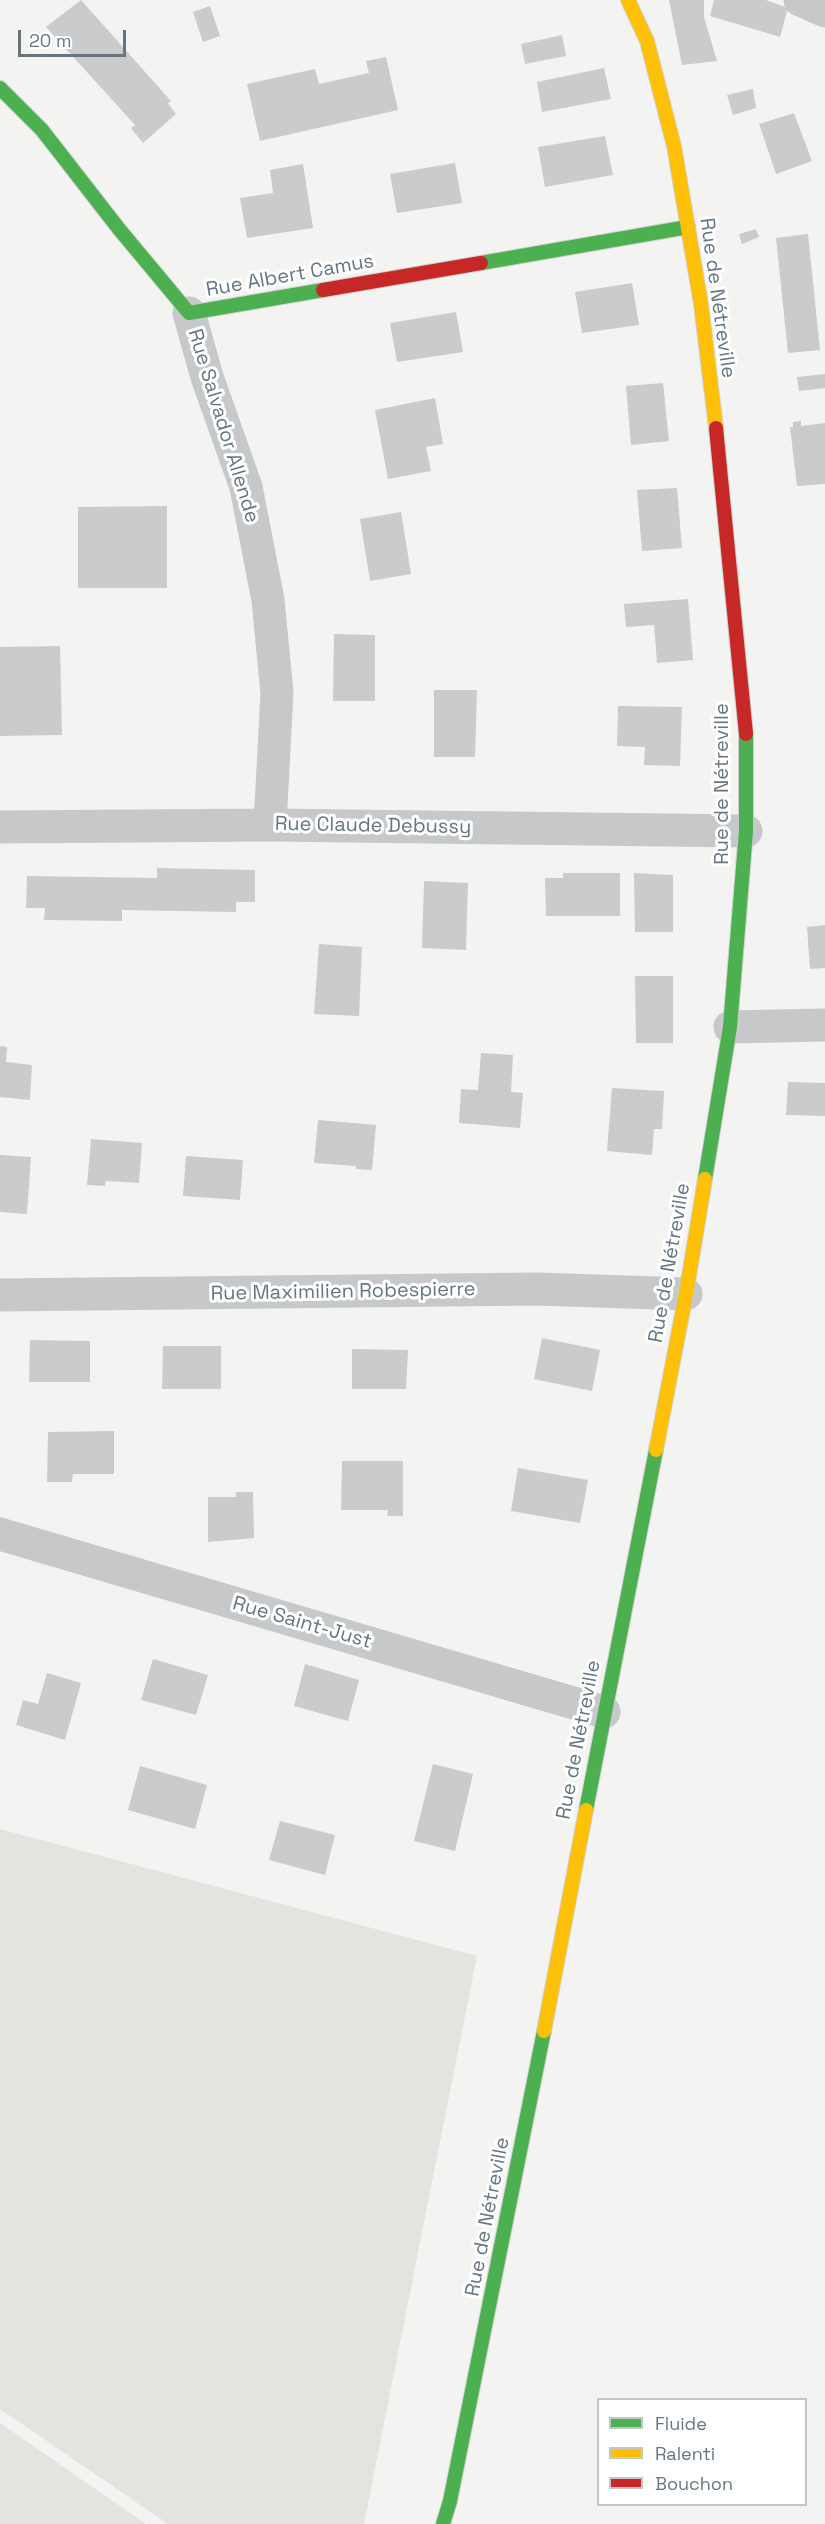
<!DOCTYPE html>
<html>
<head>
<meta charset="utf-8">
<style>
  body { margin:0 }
  #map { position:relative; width:825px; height:2524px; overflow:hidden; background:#f3f3f1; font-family:"Space Grotesk",sans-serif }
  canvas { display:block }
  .legend { position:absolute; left:597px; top:2398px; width:210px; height:108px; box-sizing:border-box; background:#fff; border:2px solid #c1c8cc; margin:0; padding:8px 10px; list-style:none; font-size:18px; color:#657680 }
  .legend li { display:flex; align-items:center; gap:12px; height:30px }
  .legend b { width:30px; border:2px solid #c1c8cc }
  .scale { position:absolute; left:18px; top:30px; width:108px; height:27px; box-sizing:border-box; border:3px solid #657680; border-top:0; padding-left:8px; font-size:18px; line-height:21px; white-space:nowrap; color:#657680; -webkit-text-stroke:4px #fff; paint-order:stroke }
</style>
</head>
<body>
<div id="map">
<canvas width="825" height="2524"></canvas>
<ul class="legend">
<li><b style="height:8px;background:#4caf50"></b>Fluide</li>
<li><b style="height:8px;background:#ffc107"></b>Ralenti</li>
<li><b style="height:8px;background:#c62828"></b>Bouchon</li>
</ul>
<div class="scale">20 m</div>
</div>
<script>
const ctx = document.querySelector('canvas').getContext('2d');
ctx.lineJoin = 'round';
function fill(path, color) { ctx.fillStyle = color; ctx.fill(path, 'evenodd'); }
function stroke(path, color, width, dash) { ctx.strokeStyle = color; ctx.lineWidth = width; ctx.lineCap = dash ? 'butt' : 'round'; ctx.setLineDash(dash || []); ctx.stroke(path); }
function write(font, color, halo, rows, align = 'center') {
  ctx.font = font + ' "Space Grotesk",sans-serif'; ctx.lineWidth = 6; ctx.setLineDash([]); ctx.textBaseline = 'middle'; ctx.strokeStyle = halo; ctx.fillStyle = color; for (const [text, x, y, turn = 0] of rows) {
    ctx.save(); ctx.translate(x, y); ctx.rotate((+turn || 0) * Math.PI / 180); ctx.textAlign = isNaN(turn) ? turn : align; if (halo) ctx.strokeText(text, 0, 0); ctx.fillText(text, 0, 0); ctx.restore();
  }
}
const green = new Path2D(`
  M0 1829 477 1956 364 2524H168L0 2409Z
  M0 2423 146 2524H0Z`);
const building = new Path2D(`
  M81 0 171 101 168 103 176 114 143 143 131 128 135 125 46 27Z
  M669 0H704V17L717 61 682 65Z
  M714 0H766L788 8 780 37 710 16Z
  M210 6 220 36 203 42 193 12Z
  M562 35 566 56 525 64 521 44Z
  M386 57 398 110 260 141 247 84 315 69 319 84 369 73 366 61Z
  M604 68 611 99 542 112 537 82Z
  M753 89 756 108 733 115 727 95Z
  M794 113 812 161 776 174 759 124Z
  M605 136 613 175 545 187 538 147Z
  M455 163 462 203 397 213 390 174Z
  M303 164 313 228 247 238 240 198 273 193 270 170Z
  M756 229 759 237 742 244 739 234Z
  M808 234 820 350 788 353 776 238Z
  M632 283 639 325 582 333 575 292Z
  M456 312 463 352 397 362 390 323Z
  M825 374V388L799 391 797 377Z
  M663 383 669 441 631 445 626 386Z
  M435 398 443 444 426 447 431 471 388 479 375 410Z
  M801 421V426L825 423V484L797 486 790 427H793V422Z
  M677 488 682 548 642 551 637 490Z
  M167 506V588H78V507Z
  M401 512 411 574 370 581 360 519Z
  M688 599 693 660 657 663 654 625 626 627 624 604Z
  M334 634 375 635V701H333Z
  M60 646 62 735 0 736V647Z
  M434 690H477L475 757H434Z
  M618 706 682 707 680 766 644 765 645 747 617 746Z
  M157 868 255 870V902H236V912L122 910V921L44 920 45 908H26L27 876 157 878Z
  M563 873H620V916H546L545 878H563Z
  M634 873 673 875V932H635Z
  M424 881 468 883 466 950 422 948Z
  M825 925V968L810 969 807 927Z
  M319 944 362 947 359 1016 314 1014Z
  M635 976H673V1043H636Z
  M0 1046 7 1047 6 1062 32 1065 30 1100 0 1097Z
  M481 1053 513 1055 511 1092 523 1093 520 1128 459 1123 461 1089 478 1090Z
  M788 1082 825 1083V1116L786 1115Z
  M612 1088 664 1091 662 1129H654L652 1155 607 1151Z
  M318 1120 376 1125 372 1170 356 1169V1166L314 1163Z
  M91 1139 142 1143 139 1183 106 1181 105 1186 87 1185Z
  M0 1155 31 1157 27 1214 0 1212Z
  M186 1156 243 1160 240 1200 183 1196Z
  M542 1338 600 1350 592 1391 534 1379Z
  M30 1340 90 1341V1382H29Z
  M163 1346H221V1389H162Z
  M352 1349 408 1350 406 1389H352Z
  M114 1431V1474H73L72 1482H47L48 1432Z
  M342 1461H403V1516H387L388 1510H341Z
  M518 1468 588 1480 580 1523 511 1511Z
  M236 1492H253L254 1538 208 1542V1497H236Z
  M153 1659 208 1675 196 1715 141 1700Z
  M305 1664 359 1680 348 1721 294 1706Z
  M47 1673 81 1683 65 1740 16 1725 23 1700 38 1704Z
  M433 1764 473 1774 455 1851 414 1841Z
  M140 1766 207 1785 195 1829 128 1810Z
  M280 1821 335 1835 325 1875 269 1860Z`);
const street = new Path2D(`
  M800 0 825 11
  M189 313 207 377 246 487 268 600 277 693 270 825
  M0 827 270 825 746 831
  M730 1027 825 1025
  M0 1295 536 1289 686 1294
  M0 1534 604 1712`);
const fast = new Path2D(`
  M0 88 42 130 119 229 189 313 323 290
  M481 263 688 227
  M705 1179 730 1027 746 831V734
  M586 1810 656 1450
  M443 2524 450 2501 544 2031`);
const slow = new Path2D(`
  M628 0 647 41 674 146 701 304 716 428
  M656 1450 686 1294 705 1179
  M544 2031 586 1810`);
const jam = new Path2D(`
  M323 290 481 263
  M716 428 746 734`);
const streetNames = [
  ["Rue Albert Camus",290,276,-10],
  ["Rue de Nétreville",717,298,82],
  ["Rue Salvador Allende",223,426,73],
  ["Rue de Nétreville",723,784,-90],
  ["Rue Claude Debussy",373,826,1],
  ["Rue de Nétreville",670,1263,-80],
  ["Rue Maximilien Robespierre",343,1292,-1],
  ["Rue Saint-Just",302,1623,16],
  ["Rue de Nétreville",579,1740,-79],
  ["Rue de Nétreville",488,2217,-79]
];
fill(green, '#e2e5df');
fill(building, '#cacbcc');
stroke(fast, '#d0d1d1', 16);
stroke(slow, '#d0d1d1', 16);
stroke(jam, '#d0d1d1', 16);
stroke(street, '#c7c8c9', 33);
stroke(fast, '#4caf50', 14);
stroke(slow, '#ffc107', 14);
stroke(jam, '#c62828', 14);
write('20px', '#657680', '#fff', streetNames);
</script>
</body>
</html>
